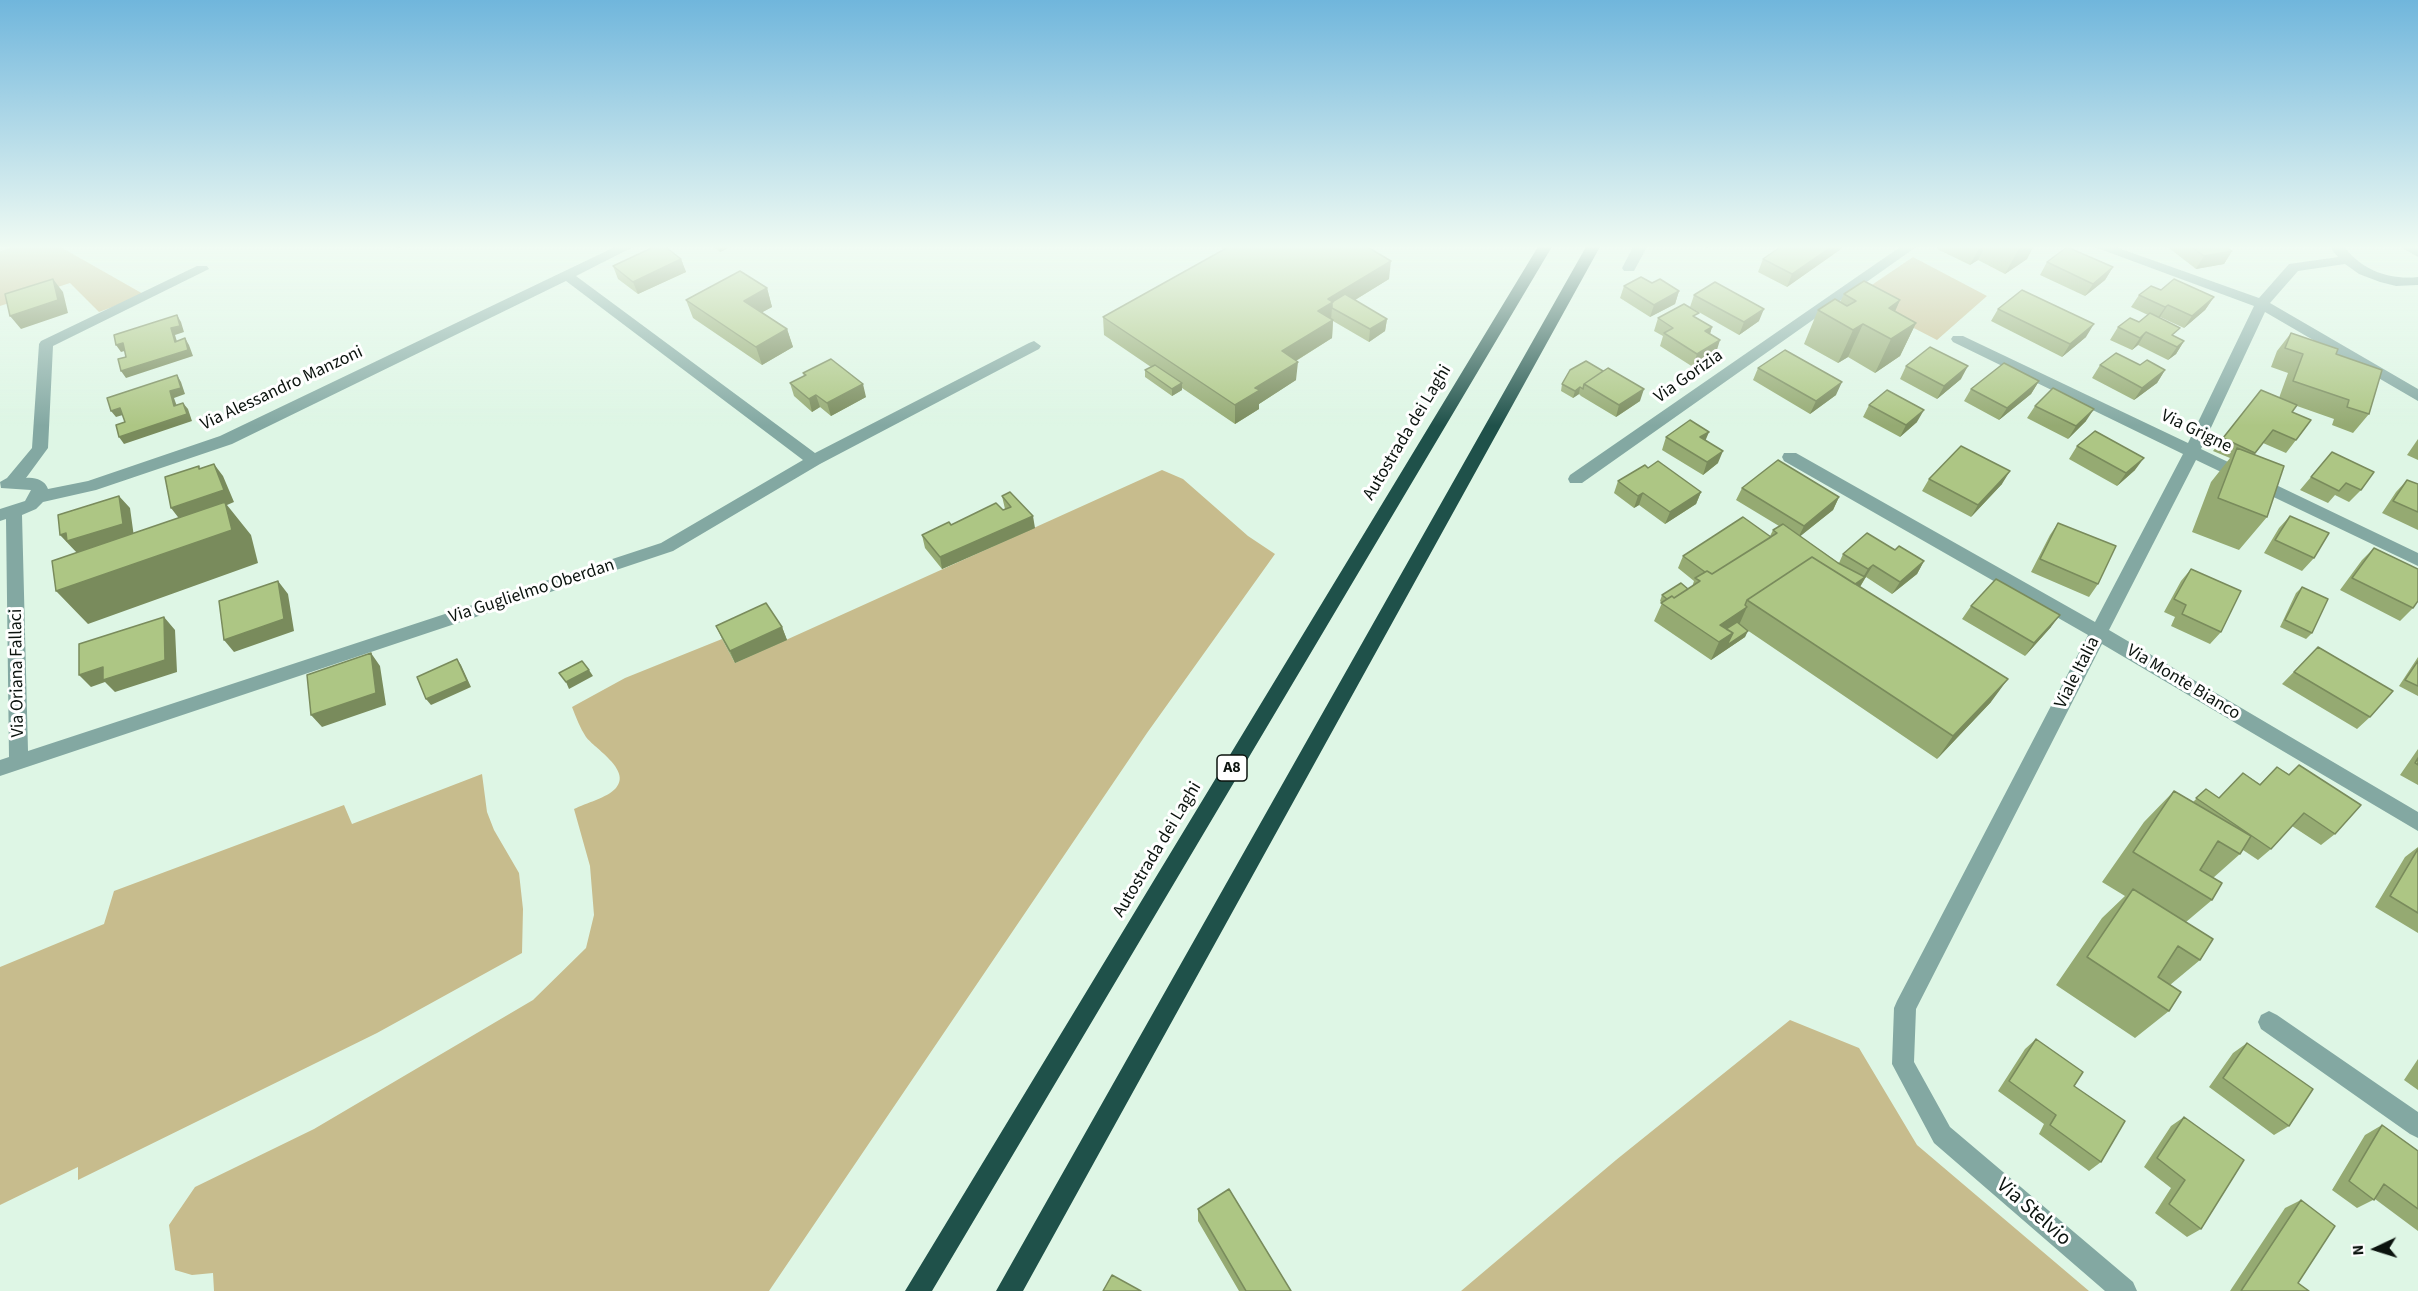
<!DOCTYPE html>
<html>
<head>
<meta charset="utf-8">
<style>
  body { margin:0 }
  #map { position:relative; width:2418px; height:1291px; overflow:hidden; background:#def6e5; font-family:"Source Sans 3",sans-serif }
  canvas { display:block }
  .north { position:absolute; left:2346px; top:1219px; width:60px; height:60px; -webkit-text-stroke:4px #fff; paint-order:stroke; rotate:266deg; font-size:16px; font-weight:700; line-height:24px; text-align:center; color:#0b130e }
  .north::after { content:''; display:block; margin:auto; width:21px; height:27px; background:#0b130e; clip-path:polygon(50% 0,100% 100%,50% 72%,0 100%) }
</style>
</head>
<body>
<div id="map">
<canvas width="2418" height="1291"></canvas>
<div class="north">N</div>
</div>
<script>
const ctx = document.querySelector('canvas').getContext('2d');
ctx.lineJoin = 'round';
function fill(path, color) { ctx.fillStyle = color; ctx.fill(path, 'evenodd'); }
function stroke(path, color, width, dash) { ctx.strokeStyle = color; ctx.lineWidth = width; ctx.lineCap = dash ? 'butt' : 'round'; ctx.setLineDash(dash || []); ctx.stroke(path); }
function write(font, color, halo, rows, align = 'center') {
  ctx.font = font + ' "Source Sans 3",sans-serif'; ctx.lineWidth = 6; ctx.setLineDash([]); ctx.textBaseline = 'middle'; ctx.strokeStyle = halo; ctx.fillStyle = color; for (const [text, x, y, turn = 0] of rows) {
    ctx.save(); ctx.translate(x, y); ctx.rotate((+turn || 0) * Math.PI / 180); ctx.textAlign = isNaN(turn) ? turn : align; if (halo) ctx.strokeText(text, 0, 0); ctx.fillText(text, 0, 0); ctx.restore();
  }
}
const green = new Path2D(`
  M19 245H57L145 295 99 312 70 283 0 306V251Z
  M1913 257 1987 296 1937 340 1854 297Z
  M1162 470 1183 479 1248 536 1275 554 1147 733 769 1291H214L213 1273 192 1275 175 1270 169 1225 195 1187 314 1129 533 1000 586 948 594 915 590 866 574 809C586 803 607 798 616 788 632 770 594 748 586 737 580 728 576 717 572 707L625 678 722 639 735 663Z
  M482 774 487 812 494 830 519 873 523 909 522 953 377 1033 78 1180V1167L0 1205V967L104 924 114 891 344 805 352 824Z
  M1790 1020 1859 1048 1917 1145 2089 1291H1461L1616 1160Z`);
const minor = new Path2D(`
  M619 245H637L576 276 815 453 1029 343 1034 341 1041 346 1039 349 820 464 673 551 0 776V760L9 757 6 519 0 521V509L25 501 31 490 1 488 0 482 7 478 32 448 39 344 41 341 197 266H207L209 269 53 346 48 448 26 478C35 477 45 480 48 489L88 481 220 436ZM566 281 803 460 661 543 28 751 22 515 36 509 43 502 96 490 232 444Z
  M1634 245H1648L1634 271H1624L1622 268Z
  M1903 245H1919L1582 483H1570L1568 479 1570 475Z
  M2089 245H2110L2259 298 2289 264 2338 257 2332 250V245H2346V249C2364 271 2390 280 2418 277V285L2396 286 2380 282 2359 274 2345 264 2298 271 2270 303 2418 389V401L2265 312 2201 449 2418 553V566L2196 460 2109 630 2418 812V831L2102 644 1916 1009 1914 1062 1950 1127 2133 1282 2137 1291H2105L1934 1143 1892 1064 1894 1008 1897 1001 2088 635 1784 461 1782 457 1784 453H1796L2095 622 2183 454 1953 342 1951 339 1953 336H1963L2188 443 2254 306Z
  M2397 245 2418 247V257Z
  M2269 1011 2277 1015 2418 1112V1138L2410 1134 2261 1029 2258 1022 2261 1015Z`);
const highway = new Path2D(`
  M1539 245H1553L932 1291H905Z
  M1587 245H1601L1023 1291H996Z`);
const wall = new Path2D(`
  M710 245H735L720 252Z
  M1222 245H1364L1389 279 1355 300 1387 319 1385 331 1369 342 1333 321 1332 338 1296 361V380L1259 404V409L1235 424 1182 388V390L1172 396 1145 377V370L1151 367 1104 335 1103 317 1224 250 1222 249Z
  M1698 245H1710L1707 248Z
  M1939 245H2034L2027 259 2005 274 1978 260 1970 265 1937 249Z
  M2165 245H2224L2232 251 2224 264 2196 269Z
  M1841 249 1787 287 1758 272 1763 259Z
  M681 259 686 272 638 294 618 279 613 266Z
  M2047 262 2113 267 2105 280 2085 296 2040 275Z
  M1652 283 1679 291 1675 304 1650 317 1620 298 1624 286Z
  M767 288 772 307 762 312 787 329 793 347 762 365 693 318 686 300Z
  M2161 290 2214 297 2205 310 2184 328 2160 317 2159 318 2174 336 2184 341 2176 354 2168 360 2138 345 2132 350 2110 340 2118 327 2139 322 2148 315 2131 307 2139 295Z
  M1844 294 1900 300 1895 311 1916 323 1900 356 1875 373 1848 357 1838 363 1804 344 1818 310 1840 302Z
  M1694 295 1759 321 1739 335 1690 307Z
  M1998 309 2086 337 2062 357 1991 321Z
  M1658 318H1697L1712 327 1710 334 1716 353 1693 367 1660 346 1663 336 1654 331Z
  M2291 333 2336 354 2369 414 2353 433 2332 425 2334 419 2297 406 2292 412 2296 440 2286 453 2263 443 2254 455 2267 517 2239 550 2192 532 2211 482 2230 458 2213 451 2261 390 2279 398 2288 373 2271 367 2277 351Z
  M2100 365 2165 370 2157 383 2134 400 2092 378Z
  M1906 366 1961 379 1937 399 1900 379Z
  M1758 368 1836 395 1810 414 1753 380Z
  M1570 370 1640 401 1616 417 1581 396 1579 394 1573 398 1561 391 1562 384Z
  M803 373 866 397 831 416 820 407 812 412 794 396 790 383 804 376Z
  M2039 381 2031 394 1999 420 1964 401 1971 389Z
  M1869 405 1917 422 1900 437 1863 417Z
  M2035 406 2086 421 2068 439 2027 418Z
  M1666 437 1705 440 1718 463 1703 475 1662 450Z
  M2418 439V460L2407 455Z
  M2077 446 2135 470 2117 486 2069 459Z
  M2332 452 2361 490 2349 502 2335 495 2328 503 2300 490Z
  M1648 468 1701 492 1696 504 1665 524 1639 505 1634 508 1614 493 1618 481Z
  M1929 479 2002 484 1971 517 1922 491Z
  M2407 480 2418 484V530L2382 513 2396 492Z
  M1742 488 1839 497 1833 510 1800 536 1839 563 1843 554 1895 550 1924 561 1917 574 1892 594 1866 577 1860 587 1991 702 1937 759 1747 630 1745 637 1711 660 1654 621 1662 603 1660 601 1662 595 1688 589 1692 587 1694 581 1678 568 1683 556 1770 536 1773 530 1779 526 1736 500Z
  M1002 496 1035 528 942 569 925 548 922 535 951 525 1005 509Z
  M2290 516 2314 558 2302 571 2264 553 2279 528Z
  M2058 523 2098 584 2089 597 2031 572 2050 535Z
  M2374 548 2413 608 2400 621 2340 590 2362 560Z
  M2191 569 2221 632 2210 644 2171 626 2175 617 2164 612 2181 581Z
  M2302 587 2312 633 2306 639 2280 627 2296 593Z
  M1971 606 2051 627 2025 656 1962 619Z
  M716 626 782 627 787 640 735 663 722 639Z
  M2318 647 2370 717 2357 729 2282 684Z
  M2418 657V696L2399 686Z
  M2418 749V785L2400 775Z
  M2299 765 2335 834 2321 845 2292 826 2271 849 2258 860 2243 850 2240 854 2213 878 2212 900 2186 922 2200 960 2170 985 2169 1011 2135 1038 2056 985 2102 918 2125 896 2102 882 2144 822 2174 791 2193 802 2206 789 2219 798 2243 773 2260 784 2277 767 2289 774Z
  M2418 847V933L2375 907 2405 857Z
  M2036 1039 2074 1086 2101 1162 2089 1171 2039 1134 2044 1124 1998 1091 2025 1049Z
  M2247 1043 2289 1126 2274 1135 2209 1087 2233 1053Z
  M2418 1059V1090L2404 1080Z
  M2184 1117 2201 1229 2187 1237 2155 1213 2171 1188 2144 1167 2171 1126Z
  M2382 1125 2418 1151V1231L2375 1199 2357 1208 2332 1190 2365 1135Z
  M2301 1200 2298 1283 2309 1291H2230L2285 1208Z
  M1198 1209 1291 1291H1239L1198 1221Z`);
const shadedWall = new Path2D(`
  M395 245H405L397 249Z
  M718 245H735L720 252Z
  M1834 245H1842L1841 249 1787 287 1792 274Z
  M1981 245H1986L1978 260 1970 265Z
  M2021 245H2034L2027 259 2005 274Z
  M2232 251 2224 264 2196 269 2204 256Z
  M681 259 686 272 638 294 633 282Z
  M1391 261 1389 279 1337 311 1332 308 1331 320 1318 311 1328 299Z
  M2113 267 2105 280 2085 296 2093 284Z
  M53 279 63 292 68 313 21 329 10 316Z
  M767 288 772 307 750 319 744 301Z
  M1679 291 1675 304 1650 317 1654 305Z
  M2214 297 2205 310 2184 328 2192 316Z
  M1900 300 1885 334 1889 308Z
  M2168 305 2160 317 2157 319 2165 307Z
  M1764 309 1759 321 1739 335 1744 322Z
  M177 315 181 322 184 332 175 335 179 348 175 342 171 328Z
  M1387 319 1385 331 1369 342 1370 329Z
  M1333 320 1332 338 1281 370 1282 351Z
  M1916 323 1900 356 1875 373 1891 339Z
  M1863 324 1848 357 1838 363 1853 330Z
  M2094 324 2086 337 2062 357 2070 344Z
  M1712 327 1708 340 1705 331Z
  M787 329 793 347 762 365 756 347Z
  M2146 332 2138 345 2132 350 2140 338Z
  M185 338 189 345 193 356 126 378 121 371Z
  M1720 340 1716 353 1693 367 1697 354Z
  M2184 341 2176 354 2168 360 2177 347Z
  M123 343 128 350 121 352 116 345Z
  M1298 362 1296 380 1259 404V409L1235 424V405L1255 388Z
  M1968 366 1961 379 1937 399 1944 386Z
  M2165 370 2157 383 2134 400 2142 388Z
  M177 375 181 382 185 394 174 398 179 412 174 406 170 391Z
  M2039 381 2031 394 1999 420 2007 408Z
  M1842 382 1836 395 1810 414 1816 401Z
  M1182 383V390L1172 396V389Z
  M863 384 866 397 831 416 827 403Z
  M1580 387 1579 394 1573 398 1575 391Z
  M1644 389 1640 401 1616 417 1619 405Z
  M816 395 820 407 812 412 809 399Z
  M183 403 188 409 192 421 124 444 119 437Z
  M120 408 126 414 116 417 111 411Z
  M2094 409 2086 421 2068 439 2076 426Z
  M1924 410 1917 422 1900 437 1906 425Z
  M1709 432 1704 444 1700 437Z
  M1723 451 1718 463 1703 475 1707 462Z
  M2144 458 2135 470 2117 486 2126 473Z
  M214 464 223 476 234 502 227 505 251 535 258 563 88 624 56 591 181 521 171 508Z
  M2010 471 2002 484 1971 517 1978 505Z
  M1701 492 1696 504 1665 524 1670 512Z
  M1643 493 1639 505 1634 508 1638 496Z
  M119 496 130 508 134 537 78 554 60 535Z
  M1839 497 1833 510 1798 538 1804 526Z
  M1033 516 1035 528 942 569 940 557Z
  M1924 561 1917 574 1892 594 1900 582Z
  M1873 565 1865 578 1855 595 1850 587 1862 579 1868 569Z
  M278 581 288 594 294 631 234 652 224 640Z
  M1747 607 1739 625 1718 639 1720 625Z
  M2060 615 2051 627 2025 656 2034 643Z
  M164 617 175 630 177 672 115 692 105 682 91 687 79 675Z
  M782 627 787 640 735 663 730 651Z
  M1748 631 1745 637 1711 660 1719 642 1733 633Z
  M371 653 380 666 386 705 322 727 311 715Z
  M457 659 461 665 471 687 431 705 426 699Z
  M589 670 593 676 569 689 566 682Z
  M2008 679 1991 702 1937 759 1953 736Z`);
const building = new Path2D(`
  M658 245H663L681 259 633 282 613 266Z
  M1232 245H1364L1391 261 1328 299 1333 302 1318 311 1333 320 1282 351 1298 362 1255 388 1260 390 1235 405 1103 317Z
  M1783 245H1834L1792 274 1763 259Z
  M2189 245H2224L2232 251 2204 256Z
  M2067 247 2113 267 2093 284 2047 262Z
  M740 271 767 288 744 301 787 329 756 347 686 300Z
  M1641 277 1652 283 1660 279 1679 291 1654 305 1624 286Z
  M53 279 58 300 10 316 5 294Z
  M2174 279 2214 297 2192 316 2168 305 2165 307 2139 295 2151 286 2161 290Z
  M1864 281 1900 300 1889 308 1916 323 1891 339 1863 324 1853 330 1818 310 1835 299 1847 306 1856 301 1844 294Z
  M1715 282 1764 309 1744 322 1694 295Z
  M2022 290 2094 324 2070 344 1998 309Z
  M1345 294 1387 319 1370 329 1332 308V302Z
  M1684 304 1699 313 1693 316 1712 327 1705 331 1720 340 1697 354 1664 333 1673 328 1658 318Z
  M2150 313 2180 328 2172 335 2184 341 2177 347 2146 332 2140 338 2118 327 2130 318 2139 322Z
  M177 315 180 326 171 328 175 342 185 338 188 350 121 371 118 359 126 357 123 343 116 345 114 335Z
  M2291 333 2338 349 2336 354 2382 370 2369 414 2347 407 2349 400 2293 381 2303 354 2285 348Z
  M1930 347 1968 366 1944 386 1906 366Z
  M1785 350 1842 382 1816 401 1758 368Z
  M2116 353 2140 365 2147 360 2165 370 2142 388 2100 365Z
  M831 359 863 384 827 403 816 395 809 399 790 383 806 375 803 373Z
  M1586 361 1603 371 1584 384 1583 389 1580 387 1575 391 1562 384 1570 370Z
  M2004 363 2039 381 2007 408 1971 389Z
  M1155 365 1182 383 1172 389 1145 370Z
  M1608 368 1644 389 1619 405 1584 384Z
  M177 375 181 388 170 391 174 406 183 403 187 414 119 437 116 425 125 422 120 408 111 411 107 398Z
  M2053 388 2094 409 2076 426 2035 406Z
  M1887 390 1924 410 1906 425 1869 405Z
  M2261 390 2297 405 2292 412 2311 420 2296 440 2273 430 2255 453 2223 438Z
  M1690 420 1709 432 1700 437 1723 451 1707 462 1666 437Z
  M2095 431 2144 458 2126 473 2077 446Z
  M1961 446 2010 471 1978 505 1929 479Z
  M2237 448 2284 466 2267 517 2218 498Z
  M2332 452 2374 472 2361 490 2346 483 2339 491 2311 477Z
  M1778 460 1839 497 1804 526 1742 488Z
  M1658 461 1701 492 1670 512 1643 493 1638 496 1618 481 1645 465 1648 468Z
  M214 464 224 490 171 508 165 477 199 466V469Z
  M2407 480 2418 484V512L2393 501Z
  M1010 492 1033 516 940 557 922 535 949 522 951 525 996 503 1003 510 1011 507 1002 496Z
  M119 496 123 524 67 541 66 533 60 535 58 515Z
  M225 502 232 530 56 591 52 561Z
  M2290 516 2329 533 2314 558 2275 540Z
  M1743 517 1771 537 1712 574 1707 571 1705 572 1683 556Z
  M2058 523 2116 546 2098 584 2040 559Z
  M1783 524 1838 563 1865 577 1855 584 1812 557 1747 600 1745 605 1747 607 1720 625 1733 633 1719 642 1661 603 1672 596 1674 598 1700 581 1695 578 1707 571 1712 574 1777 533 1773 530Z
  M1867 533 1895 550 1899 546 1924 561 1900 582 1873 565 1868 569 1843 554Z
  M2374 548 2418 569V601L2413 608 2352 578Z
  M1812 557 2008 679 1953 736 1747 600Z
  M2191 569 2241 591 2221 632 2182 614 2186 605 2174 599Z
  M1996 579 2060 615 2034 643 1971 606Z
  M278 581 284 619 224 640 219 601Z
  M1681 583 1688 589 1674 598 1672 596 1667 599 1662 595Z
  M2302 587 2328 599 2312 633 2285 620Z
  M766 603 782 627 730 651 716 626Z
  M164 617 165 660 103 680V667L79 675V644Z
  M1737 622 1748 631 1727 645 1733 633 1726 629Z
  M2318 647 2393 691 2370 717 2294 672Z
  M371 653 376 693 311 715 307 675Z
  M457 659 467 681 426 699 417 677Z
  M582 661 589 670 566 682 559 673Z
  M2418 661V686L2405 680Z
  M2418 758V765L2415 763Z
  M2299 765 2361 805 2335 834 2304 813 2271 849 2196 798 2206 789 2219 798 2243 773 2260 785 2277 767 2289 775Z
  M2174 791 2251 836 2240 854 2218 841 2200 870 2222 883 2212 900 2133 852Z
  M2418 849V913L2390 896Z
  M2133 889 2213 939 2200 960 2178 946 2158 977 2181 992 2169 1011 2087 957Z
  M2036 1039 2083 1072 2074 1086 2125 1121 2101 1162 2050 1125 2056 1115 2009 1081Z
  M2247 1043 2313 1089 2289 1126 2223 1078Z
  M2184 1117 2244 1160 2201 1229 2169 1204 2185 1180 2157 1158Z
  M2382 1125 2418 1151V1209L2384 1184 2374 1200 2349 1181Z
  M1229 1189 1291 1291H1246L1198 1209Z
  M2301 1200 2335 1226 2298 1283 2309 1291H2241Z
  M1112 1275 1141 1291H1103Z`);
const shields = [
  [1232,768,30]
];
const shieldNames = [
  ["A8",1232,768]
];
const streetNames = [
  ["Via Gorizia",1689,377,-35],
  ["Via Alessandro Manzoni",282,389,-25],
  ["Via Grigne",2196,432,26],
  ["Autostrada dei Laghi",1408,433,-59],
  ["Via Guglielmo Oberdan",532,592,-18],
  ["Via Oriana Fallaci",18,673,-91],
  ["Viale Italia",2078,673,-63],
  ["Via Monte Bianco",2183,683,31],
  ["Autostrada dei Laghi",1158,850,-59]
];
const nearStreetnames = [
  ["Via Stelvio",2033,1213,41]
];
fill(green, '#c7bc8d');
fill(minor, '#83a8a2');
fill(highway, '#1f514a');
fill(wall, '#95aa72');
fill(shadedWall, '#798b5c');
fill(building, '#adc684');
stroke(building, '#798b5c', 1.5);
const sky = ctx.createLinearGradient(0, 0, 0, 426);
sky.addColorStop(0, '#70b6dc');
sky.addColorStop(0.58, '#f0fbf3');
sky.addColorStop(1, '#f0fbf300');
ctx.fillStyle = sky;
ctx.fillRect(0, 0, 2418, 426);
for (const [x, y, w] of shields) { const box = new Path2D(); box.roundRect(x - w / 2, y - 13, w, 26, 4.5); ctx.fillStyle = '#fff'; ctx.fill(box); stroke(box, '#0b130e', 1.5); }
write('bold 16px', '#0b130e', null, shieldNames);
write('18px', '#0b130e', '#fff', streetNames);
write('21px', '#0b130e', '#fff', nearStreetnames);
</script>
</body>
</html>
